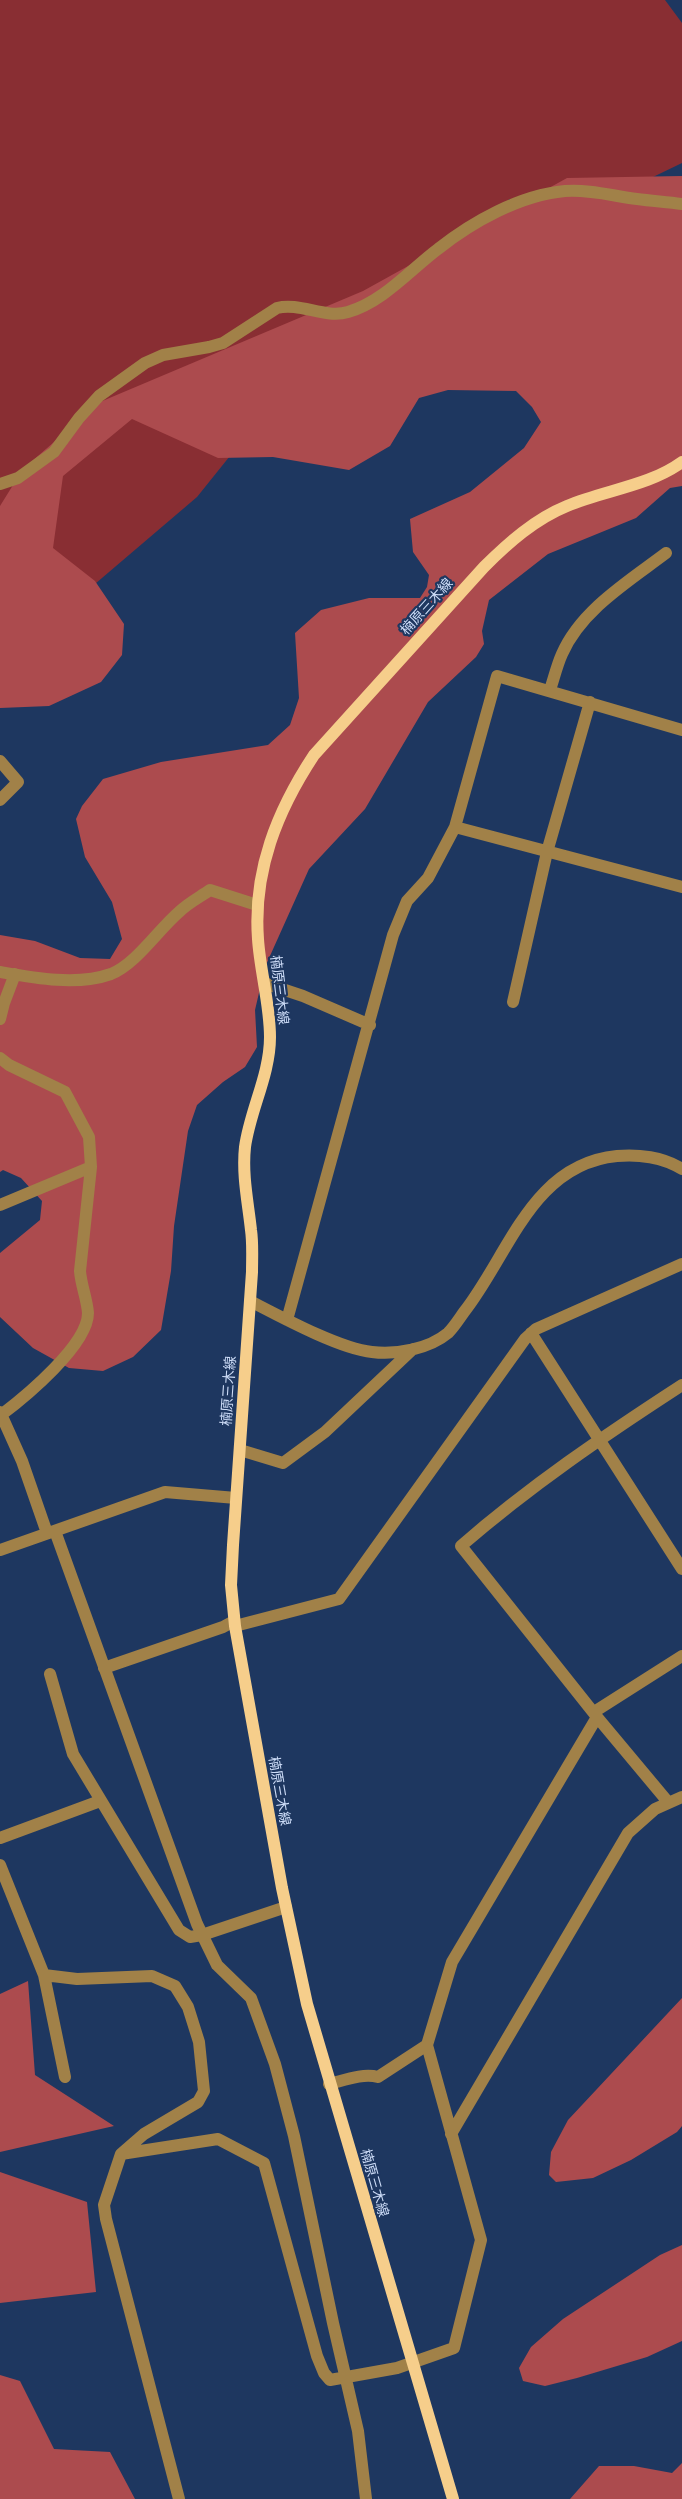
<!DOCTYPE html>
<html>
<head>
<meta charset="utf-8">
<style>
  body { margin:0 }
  canvas { display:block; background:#1e3760 }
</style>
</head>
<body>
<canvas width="682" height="2499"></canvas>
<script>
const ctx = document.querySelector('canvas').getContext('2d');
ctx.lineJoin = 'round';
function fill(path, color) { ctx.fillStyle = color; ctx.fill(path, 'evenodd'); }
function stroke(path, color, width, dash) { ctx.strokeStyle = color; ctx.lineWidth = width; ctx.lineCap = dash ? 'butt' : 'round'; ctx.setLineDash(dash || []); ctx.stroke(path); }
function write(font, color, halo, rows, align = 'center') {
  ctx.font = font + ' Figtree,"Noto Sans JP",sans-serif'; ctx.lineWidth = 4.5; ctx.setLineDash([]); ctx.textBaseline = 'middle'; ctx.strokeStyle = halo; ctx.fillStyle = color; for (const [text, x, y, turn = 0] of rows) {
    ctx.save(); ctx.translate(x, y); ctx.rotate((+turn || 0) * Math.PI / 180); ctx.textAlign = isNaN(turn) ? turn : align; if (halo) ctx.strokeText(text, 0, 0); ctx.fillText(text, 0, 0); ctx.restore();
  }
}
const green = new Path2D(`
  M0 0H665L682 23V163L572 216 509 199 451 332 303 365 197 497 75 601 0 605Z`);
const forest = new Path2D(`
  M682 176V486L670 488 636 518 548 554 489 600 482 631 484 644 476 657 428 702 365 809 309 869 265 967 255 1010 257 1047 245 1067 223 1082 197 1105 188 1131 174 1226 171 1271 161 1330 133 1357 103 1371 69 1368 33 1348 0 1317V1253L40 1220 42 1201 21 1178 3 1170 0 1172V935L35 941 80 958 110 959 122 939 112 902 85 857 76 819 82 806 103 779 161 762 268 745 290 725 299 698 295 633 321 610 369 598H420L427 587 429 575 413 552 410 519 470 492 524 448 541 422 532 407 516 391 448 390 419 398 390 446 349 470 273 457 218 458 132 419 63 476 53 548 95 581 124 624 122 655 101 682 49 706 0 708V506L23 469 100 402 363 291 567 178Z
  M28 1981 35 2075 114 2126 0 2152V1994Z
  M682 1998V2126L677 2132 631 2160 593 2178 556 2182 549 2175 551 2152 568 2120Z
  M0 2172 87 2202 96 2292 0 2303Z
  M682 2245V2341L647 2357 577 2378 545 2386 523 2381 519 2368 531 2347 563 2319 660 2255Z
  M0 2375 20 2381 54 2449 110 2452 135 2499H0Z
  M682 2463V2499H570L599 2466H634L672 2473Z`);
const minor = new Path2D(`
  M0 484 18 478 54 452 79 418 99 396 145 363 163 355 209 347 223 343 277 308C300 302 325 319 348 312 383 302 410 270 438 249 472 222 520 195 565 191 589 189 613 196 637 199 652 201 667 202 682 204
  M550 690C554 678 557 665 562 654 581 610 629 581 666 553
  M0 761 18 782 0 800
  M455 827 682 887
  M0 972C34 978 77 986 111 974 136 964 158 930 179 912 188 903 200 897 210 890L257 905
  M264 983 303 996 370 1025
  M513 1002 547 852 590 702
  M0 1019 4 1003 15 974
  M0 1058 9 1065 65 1092 89 1137 91 1167 80 1271C81 1285 87 1299 88 1313 88 1345 25 1397 1 1415
  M0 1205 91 1167
  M250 1301C281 1317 340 1349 372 1352 396 1355 429 1349 448 1333 454 1327 459 1319 464 1312 509 1255 532 1164 617 1156 638 1154 663 1157 682 1169
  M287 1320 393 935 407 901 428 878 455 827 497 676 682 730
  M531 1333 682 1569
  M0 1412 22 1461 47 1533
  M240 1450 283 1463 325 1432 413 1349
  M55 1531 197 1924 217 1965 251 1998 275 2064 294 2136 333 2323 358 2431 366 2499
  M0 1550 165 1492 236 1498
  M235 1626 339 1599 525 1339 536 1329 682 1264
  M104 1668 223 1627 234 1621
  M50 1674 73 1754 179 1930 190 1937 202 1935 286 1907
  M594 1712 682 1656
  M668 1802 597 1717 461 1546C530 1486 605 1435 682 1385
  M0 1838 100 1801
  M0 1865 44 1975 65 2077
  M44 1975 77 1979 152 1976 175 1986 188 2007 199 2042 204 2091 198 2102 144 2134 121 2154 104 2205 106 2219 179 2499
  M329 2084C345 2080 363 2073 378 2077L427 2045
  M451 2134 628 1833 655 1809 682 1797
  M121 2154 218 2139 264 2163 317 2356 324 2373 330 2380 397 2368 454 2348 481 2240 427 2045 452 1962 597 1717`);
const major = new Path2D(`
  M453 2499 307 2004 282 1888 235 1626 231 1585 233 1545 252 1272C252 1258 253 1244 251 1230 248 1202 242 1175 245 1147 250 1110 270 1075 270 1037 270 1004 260 971 258 939 253 871 277 811 314 755L484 567C508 543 535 519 567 506 605 490 649 486 682 462`);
const streetNames = [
  ["楠原三木線",427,607,-48],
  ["楠原三木線",279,990,83],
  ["楠原三木線",229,1391,-86],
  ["楠原三木線",279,1791,80],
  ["楠原三木線",374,2183,74]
];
fill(green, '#892e33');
fill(forest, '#ac4b4e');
stroke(minor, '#a18148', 12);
stroke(major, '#f6ce8b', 12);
write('14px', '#cddcf7', '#1e3760', streetNames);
</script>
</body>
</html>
